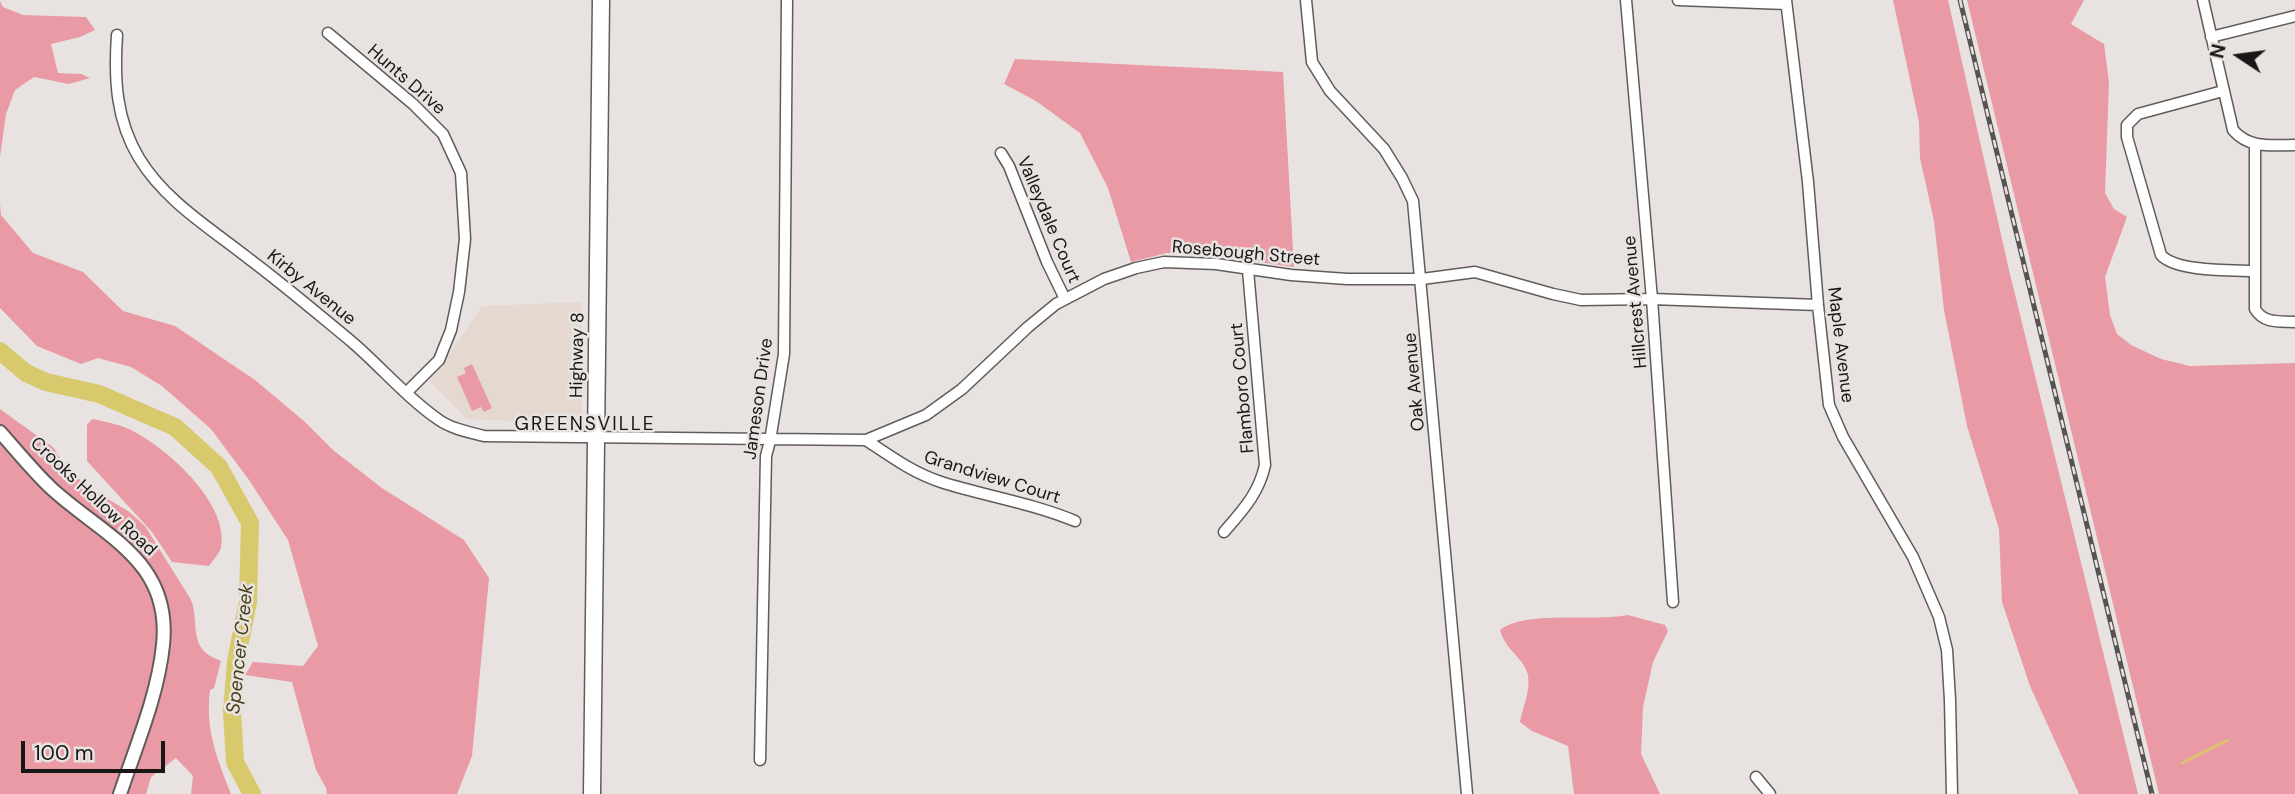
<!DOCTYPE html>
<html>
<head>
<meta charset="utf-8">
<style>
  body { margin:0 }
  #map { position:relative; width:2295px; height:794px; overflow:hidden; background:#e8e3e0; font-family:"DM Sans",sans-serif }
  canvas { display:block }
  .north { position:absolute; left:2204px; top:21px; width:70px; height:70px; -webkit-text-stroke:5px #e8e3e0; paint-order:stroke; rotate:283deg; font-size:19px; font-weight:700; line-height:28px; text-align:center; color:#191716 }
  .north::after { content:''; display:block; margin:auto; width:24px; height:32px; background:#191716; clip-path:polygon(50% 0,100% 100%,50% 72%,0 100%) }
  .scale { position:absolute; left:21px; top:741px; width:144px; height:32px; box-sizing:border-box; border:4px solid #191716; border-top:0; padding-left:9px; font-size:21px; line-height:24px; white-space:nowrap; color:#191716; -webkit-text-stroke:5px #e8e3e0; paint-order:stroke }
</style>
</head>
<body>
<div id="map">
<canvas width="2295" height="794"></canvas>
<div class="north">N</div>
<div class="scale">100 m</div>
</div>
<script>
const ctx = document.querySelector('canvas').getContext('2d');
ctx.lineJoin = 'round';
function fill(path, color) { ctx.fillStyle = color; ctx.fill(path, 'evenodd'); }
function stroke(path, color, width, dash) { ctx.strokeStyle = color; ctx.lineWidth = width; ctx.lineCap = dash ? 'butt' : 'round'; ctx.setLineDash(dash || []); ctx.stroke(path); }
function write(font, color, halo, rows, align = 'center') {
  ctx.font = font + ' "DM Sans",sans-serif'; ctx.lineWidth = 5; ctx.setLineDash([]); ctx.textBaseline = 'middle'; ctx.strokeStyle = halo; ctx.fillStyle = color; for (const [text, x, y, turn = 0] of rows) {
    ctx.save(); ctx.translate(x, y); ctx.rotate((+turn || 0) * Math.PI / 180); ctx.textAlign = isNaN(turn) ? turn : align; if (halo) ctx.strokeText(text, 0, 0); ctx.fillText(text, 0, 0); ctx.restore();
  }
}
const built = new Path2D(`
  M582 302V424L467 419 430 382 482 306Z`);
const green = new Path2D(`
  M1893 0H1948L2009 270 2138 794H2079L2030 686 2002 602 1999 529 1967 426 1944 310 1934 221 1920 158 1919 122Z
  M1967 0H2084L2071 24 2104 44 2109 82 2105 193 2114 209 2127 217 2105 277 2110 315 2117 334 2131 345 2161 359 2190 366 2295 363V794H2159Z
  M0 1 3 7 23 15 86 17 95 30 80 37 51 44 58 73 81 74 90 78 69 84 34 77 15 90 6 114 0 157Z
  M1015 59 1283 72 1294 267 1210 255 1167 253 1131 262 1108 188 1080 133 1036 101 1004 84Z
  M0 204 1 215 33 253 83 272 123 311 175 326 255 380 305 422 333 450 382 488 464 540 489 578 472 756 457 794H327L326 788 316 770 292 682 245 675 253 662 303 666 318 646 288 540 249 480 211 429 162 386 131 367 98 358 81 364 37 346 0 308Z
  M472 364 492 408 484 412 481 407 472 411 457 377 466 373 464 368Z
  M0 409 54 448 66 469 96 492 128 511 145 526 190 598C199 615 190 639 206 653 209 656 217 659 221 661L214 688 210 690C205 730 217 758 231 794H191L193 776 176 758 151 777 146 794H0Z
  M92 419C104 421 117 424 129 429 165 446 230 503 221 548 219 554 212 561 209 566L172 562 152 532 87 461V425Z
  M1628 615 1665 625 1668 631 1653 662 1643 707 1641 754 1660 794H1574L1568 746 1532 731 1520 722C1523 707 1532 687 1527 672 1522 657 1505 649 1500 630 1526 610 1592 622 1628 615Z`);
const stream = new Path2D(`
  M2182 763 2228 740`);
const river = new Path2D(`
  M0 351 26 373 46 382 99 394 175 427 219 467 250 523 248 602 236 661 232 712 235 762 252 794`);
const minor = new Path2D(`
  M1306 0 1312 62 1330 91 1384 149 1402 178 1413 201 1467 794
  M1626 0 1652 299 1673 602
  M1678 0 1786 4
  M1786 0 1808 182 1818 305 1829 405 1843 437 1913 557 1939 617 1947 650 1950 700 1952 794
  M2203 0 2233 130C2249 149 2272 145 2295 145
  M328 33 413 104 443 134 461 173 465 239 459 292 451 330 439 360 407 392
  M117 35C114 79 116 120 139 158 165 201 210 228 248 258 284 285 318 314 352 342 381 367 407 398 439 420 452 429 469 432 484 436L866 440 926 415 962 389 1028 327 1056 304 1104 279 1136 268 1164 262 1216 264 1291 275 1347 279H1422L1475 272 1553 294 1581 300 1652 299 1818 305
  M2211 37 2295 16
  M2223 91 2138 114 2127 125V137L2161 255C2176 272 2232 270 2254 271
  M2255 145V309C2264 324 2279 321 2295 322
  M1001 153 1009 166 1047 262 1065 299
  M866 440C890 456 913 473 941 482 985 496 1032 503 1075 521
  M1224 532C1243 510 1259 493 1265 465L1248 270
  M760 760 766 456 770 441 784 354 787 0
  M1756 777 1770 794`);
const tertiary = new Path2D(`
  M0 432C17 451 33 471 51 488 103 536 172 560 163 645 158 695 136 746 120 794`);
const primary = new Path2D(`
  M592 794 601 0`);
const rail = new Path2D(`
  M1960 0 2152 794`);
const streetNames = [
  ["Hunts Drive",406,80,41],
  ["Valleydale Court",1048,220,67],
  ["Rosebough Street",1246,254,5],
  ["Kirby Avenue",311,288,39],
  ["Hillcrest Avenue",1636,302,-95],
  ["Maple Avenue",1840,345,83],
  ["Highway 8",578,355,-89],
  ["Oak Avenue",1415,382,-95],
  ["Flamboro Court",1243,388,-95],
  ["Jameson Drive",759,399,-82],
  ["Grandview Court",992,478,17],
  ["Crooks Hollow Road",93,497,43]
];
const neighbourhoodNames = [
  ["GREENSVILLE",585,425]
];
const waterNames = [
  ["Spencer Creek",241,649,-84]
];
fill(built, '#e4d8d0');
fill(green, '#e99aa4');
stroke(stream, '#d7c96c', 2.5);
stroke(river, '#d7c96c', 18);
stroke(minor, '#615c59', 13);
stroke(tertiary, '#615c59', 16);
stroke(primary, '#615c59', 19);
stroke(minor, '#fff', 10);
stroke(tertiary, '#fff', 12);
stroke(primary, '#fff', 16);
stroke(rail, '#565351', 5);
stroke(rail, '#e8e3e0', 2.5, [8]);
write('18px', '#191716', '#e8e3e0', streetNames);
ctx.letterSpacing = '2px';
write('19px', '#191716', '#e8e3e0', neighbourhoodNames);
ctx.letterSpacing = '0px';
write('italic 19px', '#464019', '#e8e3e0', waterNames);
</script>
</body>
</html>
